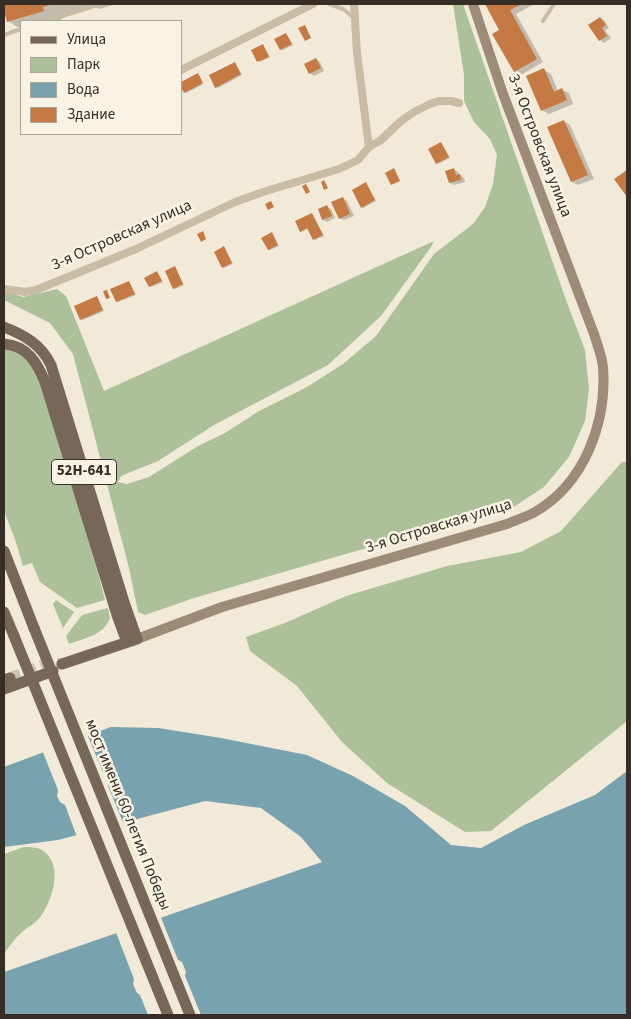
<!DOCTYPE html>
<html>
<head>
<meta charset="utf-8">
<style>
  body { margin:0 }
  #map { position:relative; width:631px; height:1019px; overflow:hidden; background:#f1ead9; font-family:"Source Sans 3",sans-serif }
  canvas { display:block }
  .frame { position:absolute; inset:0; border:5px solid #352d26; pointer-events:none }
  .legend { position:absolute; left:20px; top:20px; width:162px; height:115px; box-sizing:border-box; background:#f9f3e5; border:1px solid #aba499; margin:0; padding:6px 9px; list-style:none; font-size:15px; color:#352d26 }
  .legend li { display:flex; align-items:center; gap:10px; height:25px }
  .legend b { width:25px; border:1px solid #aba499 }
</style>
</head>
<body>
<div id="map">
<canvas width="631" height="1019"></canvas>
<div class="frame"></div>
<ul class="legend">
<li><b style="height:6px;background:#776758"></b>Улица</li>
<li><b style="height:14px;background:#acc099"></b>Парк</li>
<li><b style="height:14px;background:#78a2ae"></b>Вода</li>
<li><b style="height:14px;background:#c57943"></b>Здание</li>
</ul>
</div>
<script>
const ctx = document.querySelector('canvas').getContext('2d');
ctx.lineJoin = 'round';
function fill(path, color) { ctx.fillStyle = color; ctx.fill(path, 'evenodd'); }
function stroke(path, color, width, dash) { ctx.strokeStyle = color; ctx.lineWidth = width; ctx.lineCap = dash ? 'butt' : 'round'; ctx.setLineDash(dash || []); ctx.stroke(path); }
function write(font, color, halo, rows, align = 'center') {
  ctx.font = font + ' "Source Sans 3",sans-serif'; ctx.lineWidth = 5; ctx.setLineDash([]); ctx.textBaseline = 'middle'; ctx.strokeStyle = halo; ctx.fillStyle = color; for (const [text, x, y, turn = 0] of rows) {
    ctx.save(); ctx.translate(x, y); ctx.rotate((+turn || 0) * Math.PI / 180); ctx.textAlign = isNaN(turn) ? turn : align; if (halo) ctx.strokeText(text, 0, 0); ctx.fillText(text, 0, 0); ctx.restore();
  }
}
const green = new Path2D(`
  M453 4H463L566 300 585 350 589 389 585 421 569 457 544 487 512 508 342 555 194 598 145 615 138 612 129 568 73 354 50 323 4 300V291L23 297 57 289 66 296 104 391 434 241 431 247 381 316 328 365 214 425 158 461 121 476 118 482 127 484 149 477 198 446 225 433 259 411 307 387 343 364 376 336 434 254 473 224 485 207 493 184 497 155 490 139 474 122 464 101V75Z
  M4 349C25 354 29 362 40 380L98 573 105 600 77 608 40 582 32 563 23 566 15 539 4 511Z
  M622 462H627V721L491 831 465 832 387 783 342 742 297 686 250 651 246 637 285 623 346 596 447 566 521 552 561 531Z
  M56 600 74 612 63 628 53 604Z
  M108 608 110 618C104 635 85 638 69 644L66 636 82 615Z
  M24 847C30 847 37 847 42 850 64 864 53 899 41 916 37 923 27 927 21 933 14 939 9 947 4 954V854Z`);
const water = new Path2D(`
  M111 727 158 728 221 738 307 755 353 776 405 806 451 845 481 848 524 825 595 795 627 771V1015H4V972L322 862 301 837 261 808 205 801 58 840 4 847V767Z`);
const pier = new Path2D(`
  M87 734 103 772 108 775 110 781 108 786 124 825 77 837 65 805 60 802 57 796 58 790 42 750Z
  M160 915 178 960 182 962 186 972 185 976 201 1015H148L140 995 137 993 133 984 134 979 115 930Z`);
const shadow = new Path2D(`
  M10 4H117L99 9 95 7 61 18 62 21H21V29L8 21 4 6Z
  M486 4H534L516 14 543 62 521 75 514 71 501 30Z
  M600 18 604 20 609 28 605 30 611 38 604 43 600 40Z
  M286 34 293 45 283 50H281Z
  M263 45 270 57 260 62 258 61Z
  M316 59 320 62 324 71 314 76 310 73Z
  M235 63 242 75 218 88 216 87Z
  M544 70 551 74 558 91 562 90 569 93 573 104 549 114 542 110Z
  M199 76 203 84 187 93 185 92Z
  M564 121 570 125 594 179 578 185 572 182Z
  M442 144 450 158 438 164 437 163Z
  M454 169 464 178 465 182 454 185 450 183Z
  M366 184 376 201 363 208 362 207Z
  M343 198 347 201 354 216 344 220 340 218Z
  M327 207 331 209 335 218 327 222 323 220Z
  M312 214 324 236 315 240 309 228 302 232 300 231Z
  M272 234 279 246 270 250H268Z
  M224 248 233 264 224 268 223 267Z
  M175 268 184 285 175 289 174 288Z
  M157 273 163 282 151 287H150Z
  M129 282 136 295 118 302 117 301Z
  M97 298 104 311 83 320 81 319Z`);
const building = new Path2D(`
  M6 4H52L43 7 44 11 7 22 4 11V5Z
  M485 4H522L510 10 537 59 514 72 492 34 499 30Z
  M600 17 606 25 602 28 607 36 599 41 588 25Z
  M305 25 311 38 305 41 298 28Z
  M286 33 292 44 280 50 274 39Z
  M263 44 269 57 257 62 251 50Z
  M316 58 321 68 309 74 304 64Z
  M235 62 241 74 215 88 209 75Z
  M544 68 554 92 562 88 567 100 541 111 526 76Z
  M198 73 203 83 184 93 181 87V82Z
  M564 120 588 175 571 182 547 127Z
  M441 142 449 157 436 164 428 149Z
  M394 168 400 181 391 185 385 173Z
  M454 168 456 175 460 174 461 180 449 183 445 171Z
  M627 170V197L614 179Z
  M324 180 328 188 324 190 321 182Z
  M366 182 375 200 361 208 352 190Z
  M306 184 310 192 306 194 302 186Z
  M343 197 350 214 339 219 331 202Z
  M271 201 274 207 268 210 265 204Z
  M327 205 332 216 322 220 318 209Z
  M312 213 323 235 313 240 307 228 300 232 295 221Z
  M203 231 206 239 201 242 197 234Z
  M272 232 278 245 268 250 261 238Z
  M224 246 232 263 222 268 214 252Z
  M175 266 183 284 173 289 165 271Z
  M157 271 162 281 149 287 144 278Z
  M129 281 135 294 116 302 110 289Z
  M107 290 110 298 106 299 103 291Z
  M97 296 103 310 80 320 74 306Z`);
const primaryTunnel = new Path2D(`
  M10 678 49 663 62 664`);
const lane = new Path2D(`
  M329 4 343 9 353 17
  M46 21 101 4
  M543 21 554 4
  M4 35 21 29`);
const street = new Path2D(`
  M354 4 357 53 369 147
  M181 70 313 4
  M4 289 25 292 36 290 136 249 235 202 266 191 339 169 358 160 369 147 381 140 401 121 414 112 430 104 439 101H451L459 103`);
const secondary = new Path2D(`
  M137 639 222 607 507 524C516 520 526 517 535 512 585 483 607 422 603 367 602 356 597 344 594 334L503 94 473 4`);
const primary = new Path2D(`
  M4 327C24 335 41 344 51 365L124 602 137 639 62 664
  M4 344C27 346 37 362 45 382L117 615 127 642
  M4 551 34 628
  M4 612 14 636
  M4 680 10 678
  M4 689 53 671`);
const primaryBridge = new Path2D(`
  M34 628 190 1015
  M14 636 168 1015`);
const shields = [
  [84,472,65]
];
const shieldNames = [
  ["52Н-641",84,472]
];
const streetNames = [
  ["3-я Островская улица",539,146,69],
  ["3-я Островская улица",122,236,-24],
  ["3-я Островская улица",439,527,-17],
  ["мост имени 60-летия Победы",127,815,68]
];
fill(green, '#acc099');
fill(water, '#78a2ae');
fill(pier, '#f1ead9');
fill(shadow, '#0003');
fill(building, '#c57943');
stroke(primaryTunnel, '#cbc4b5', 11, [11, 5.5]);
stroke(lane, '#c9bca5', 4);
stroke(street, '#c9bca5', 8);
stroke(secondary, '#9c8b77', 10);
stroke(primary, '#776758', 11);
stroke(primaryBridge, '#776758', 11);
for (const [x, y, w] of shields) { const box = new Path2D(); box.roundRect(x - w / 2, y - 12.5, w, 25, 4); ctx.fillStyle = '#f9f3e5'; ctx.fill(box); stroke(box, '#352d26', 1); }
write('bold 15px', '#352d26', null, shieldNames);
write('16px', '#352d26', '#f9f3e5', streetNames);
</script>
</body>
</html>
